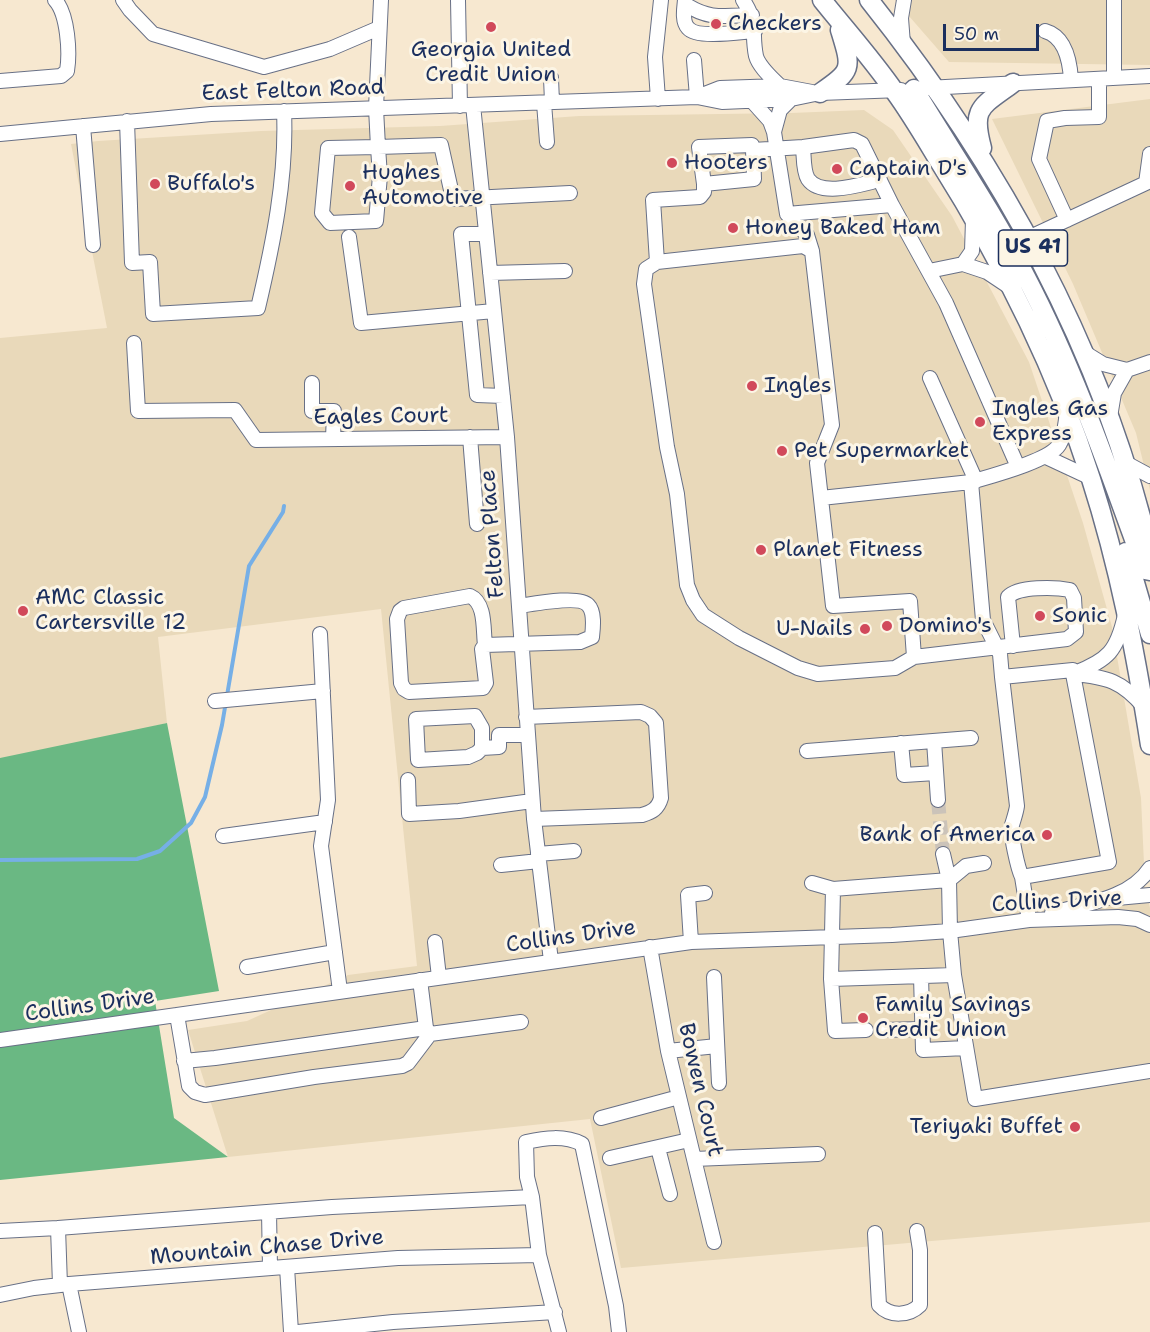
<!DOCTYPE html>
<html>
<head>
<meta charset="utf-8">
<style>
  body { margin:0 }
  #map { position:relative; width:1150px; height:1332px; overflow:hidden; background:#f7e8d0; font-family:"Shantell Sans",sans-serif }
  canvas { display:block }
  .scale { position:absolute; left:943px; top:24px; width:96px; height:27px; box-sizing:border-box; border:3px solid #1b2f5e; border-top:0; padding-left:8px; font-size:18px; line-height:21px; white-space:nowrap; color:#1b2f5e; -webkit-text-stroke:4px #fcf5e5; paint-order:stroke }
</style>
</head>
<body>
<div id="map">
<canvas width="1150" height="1332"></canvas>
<div class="scale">50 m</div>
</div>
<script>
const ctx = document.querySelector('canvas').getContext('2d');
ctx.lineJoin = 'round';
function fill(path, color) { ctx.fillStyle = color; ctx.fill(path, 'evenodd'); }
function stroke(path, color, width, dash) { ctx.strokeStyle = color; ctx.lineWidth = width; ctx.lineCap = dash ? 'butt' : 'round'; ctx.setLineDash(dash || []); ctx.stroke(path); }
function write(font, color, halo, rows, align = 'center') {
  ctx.font = font + ' "Shantell Sans",sans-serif'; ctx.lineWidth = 6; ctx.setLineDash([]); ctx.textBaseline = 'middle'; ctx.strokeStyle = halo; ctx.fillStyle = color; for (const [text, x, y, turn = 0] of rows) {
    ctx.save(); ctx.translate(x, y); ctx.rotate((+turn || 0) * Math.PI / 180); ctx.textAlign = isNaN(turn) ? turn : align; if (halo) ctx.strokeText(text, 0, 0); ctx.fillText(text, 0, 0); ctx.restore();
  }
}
const built = new Path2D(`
  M895 0H1150V65L949 62Z
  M1150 99V490L1136 433 1073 284 992 119Z
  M864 110 893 130 952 216 1029 362 1083 523 1112 627 1141 798 1145 886 1150 908V1222L621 1268 590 1119 228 1157 188 1030 247 1021 348 975 417 966 381 609 158 637 167 723 0 764V338L107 328 71 144 98 141 261 131 440 126 579 116 791 113Z`);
const forest = new Path2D(`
  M167 723 219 991 155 1001 174 1118 228 1157 0 1180V758Z`);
const stream = new Path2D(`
  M0 860 137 859 160 851 191 823 205 797 222 725 249 566 283 512 284 506`);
const minorTunnel = new Path2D(`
  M938 800 943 854`);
const minor = new Path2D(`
  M123 0 130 10 153 34 264 67 330 49 379 28
  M381 0 376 108 378 147 441 145 453 199 570 193
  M458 0 460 106
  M685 0C684 9 682 22 688 28 697 39 741 32 755 31
  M743 0C759 25 751 31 756 56 759 67 772 78 780 86
  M685 4C709 20 724 16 752 15
  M1045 31C1066 37 1070 62 1071 80
  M903 44 901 18 904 0
  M694 60 697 97
  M551 78 552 102
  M1114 78V0
  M0 81 61 76 67 71C70 53 68 14 55 0
  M927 88 1150 76
  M697 97 720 88 780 86 812 92
  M658 99 655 57 661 0
  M752 101 770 121 774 132 787 214 892 205 946 303 1018 467
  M544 103 547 142
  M473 105 507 437 534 819 551 961
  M127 121 132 263 150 262 153 314 258 308C273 244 287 177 284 111
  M83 126 93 245
  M774 132 780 110 791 99
  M0 134 211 114 697 97 722 102 791 99 820 93 901 90
  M378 147 380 176 376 221 330 223 322 213 328 148Z
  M803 147C804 156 803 171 808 179 821 198 862 184 880 180
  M753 150 754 179 704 184 699 147 752 145 753 150 803 147 854 140 862 144 892 205
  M787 214 807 235 812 251 832 425 817 463 833 606 910 601 914 657 1067 639 1076 632 1074 598 1070 590C1055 587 1018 586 1008 597L1013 646
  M1067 220 1039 159 1047 121 1065 118 1099 117V79
  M486 234H461L477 395 503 396
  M349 237 361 323 494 311
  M1028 238 1146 183 1150 154
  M812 251 803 246 657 262 646 269 644 284 667 447 677 494 687 585 693 600 703 615 739 638 798 668 818 674 895 668 914 657
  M657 262 653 200 700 197 704 192V184
  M963 264 972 251 973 220
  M929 271 963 264 987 272 1011 288
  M490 273 565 271
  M134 343 138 411 235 410 256 440 507 437
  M1082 351 1103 364 1127 370 1114 393 1110 417
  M1127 370 1150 362
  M930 378 976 481
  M312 383V411H334L333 439
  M1067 413C1065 423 1065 436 1059 445 1049 461 991 476 971 482L983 620 1000 654 1002 677 1073 670V674C1107 677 1122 681 1144 707
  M470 437 477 524
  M1046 457 1091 478
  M1124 462 1150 476
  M821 498 971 482
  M320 634 328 800 321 846 340 991
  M485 645C483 630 486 603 470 596L404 608 400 611 397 619 401 683 404 689 409 692 483 688 486 683 482 649 485 645 580 642 592 637C593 628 595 612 588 605 579 595 533 604 519 606
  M1075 673C1108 660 1117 651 1125 615
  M1002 677 1017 806C1016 813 1014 818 1012 825 1010 834 1018 869 1022 877
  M215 701 323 691
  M526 717 641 712 650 716 656 723 661 798C658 809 652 812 642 815L534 819
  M934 741 938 800
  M901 743 904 775 936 773
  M482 748V728L475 716 416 719 418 760 468 757 477 753 482 748 499 747V735H528
  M807 751 971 738
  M408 780 409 814 459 811 532 801
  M223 836 325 822
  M538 854 574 851
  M984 863 966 866 949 880 950 931 954 975 975 1099 1150 1071
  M501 865 539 861
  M812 883 833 889 831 979 954 975
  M833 889 949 880 943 854
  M1117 898 1150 895
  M1052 913C1084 904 1130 899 1150 868
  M1029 920 1022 877 1109 862 1073 674
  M435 942 439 977
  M691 942 688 895 705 893
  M650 947 668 1051 714 1242
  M247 967 335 952
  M921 976 923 1050 966 1048
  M714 977 719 1083
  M831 979 835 1031 866 1030
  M420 980 426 1028 430 1034 521 1022
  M177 1015 189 1086 195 1092 205 1095 314 1077 402 1066 408 1063 430 1034
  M883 1030 922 1029
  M0 1040 691 942 892 935 950 931 1029 920 1118 917 1137 919 1150 925
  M668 1051 717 1046
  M184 1061 215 1058 426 1028
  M601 1118 679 1097
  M658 1148 670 1194
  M610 1158 689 1140
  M694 1159 818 1154
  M532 1197 527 1177 526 1142C545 1138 564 1135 582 1144L616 1306 619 1332
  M269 1212 270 1268
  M0 1231 58 1228
  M875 1233 879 1305C890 1317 909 1316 920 1305V1250L917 1231
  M287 1267 291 1332
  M69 1284 79 1332
  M60 1285 58 1228 332 1207 532 1197 539 1255 559 1332
  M0 1295 34 1288 69 1284 398 1258 539 1255
  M298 1332 393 1322 555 1312`);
const major = new Path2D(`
  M822 0C846 30 873 60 895 92 911 114 925 138 939 161 1002 261 1055 366 1091 479 1119 566 1136 655 1150 745
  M869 0C999 163 1103 350 1150 553
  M914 89C952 152 993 212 1026 277 1075 371 1109 471 1145 570L1150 571
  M820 93C853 70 852 69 840 30
  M982 148C971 107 981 107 1013 83
  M1126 552 1150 634`);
const markers = [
  [716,24,6,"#d1495b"],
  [491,27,6,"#d1495b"],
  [672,163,6,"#d1495b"],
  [837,169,6,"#d1495b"],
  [155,184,6,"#d1495b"],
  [350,186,6,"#d1495b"],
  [733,228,6,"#d1495b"],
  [752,386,6,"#d1495b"],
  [980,422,6,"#d1495b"],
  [782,451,6,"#d1495b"],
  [761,550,6,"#d1495b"],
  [23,611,6,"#d1495b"],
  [1040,616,6,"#d1495b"],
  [887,626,6,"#d1495b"],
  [865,629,6,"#d1495b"],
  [1047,835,6,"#d1495b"],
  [863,1018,6,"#d1495b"],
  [1075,1127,6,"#d1495b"]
];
const shields = [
  [1033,248,69]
];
const shieldNames = [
  ["US 41",1033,248]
];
const poiNames = [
  ["Checkers",728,24],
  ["Georgia United",491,50,"center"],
  ["Credit Union",491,75,"center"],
  ["Hooters",684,163],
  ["Captain D's",849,169],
  ["Hughes",362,173],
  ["Automotive",362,198],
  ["Buffalo's",167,184],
  ["Honey Baked Ham",745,228],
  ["Ingles",764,386],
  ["Ingles Gas",992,409],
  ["Express",992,434],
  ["Pet Supermarket",794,451],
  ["Planet Fitness",773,550],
  ["AMC Classic",35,598],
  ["Cartersville 12",35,623],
  ["Sonic",1052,616],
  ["Domino's",899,626],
  ["U-Nails",853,629,"right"],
  ["Bank of America",1035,835,"right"],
  ["Family Savings",875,1005],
  ["Credit Union",875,1030],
  ["Teriyaki Buffet",1063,1127,"right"]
];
const streetNames = [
  ["East Felton Road",293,91,-2],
  ["Eagles Court",381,417,-1],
  ["Felton Place",493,534,-94],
  ["Collins Drive",1057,902,-3],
  ["Collins Drive",571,937,-8],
  ["Collins Drive",90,1006,-8],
  ["Bowen Court",700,1090,77],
  ["Mountain Chase Drive",267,1248,-5]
];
fill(built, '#e9d9ba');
fill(forest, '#6ab883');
stroke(stream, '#76afe6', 4);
stroke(minorTunnel, '#cbc3b9', 14, [14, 7]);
stroke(minor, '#687086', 16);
stroke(major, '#687086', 21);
stroke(minor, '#fff', 14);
stroke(major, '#fff', 18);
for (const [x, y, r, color] of markers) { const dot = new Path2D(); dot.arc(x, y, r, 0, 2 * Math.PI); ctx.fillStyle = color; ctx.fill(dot); stroke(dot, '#fcf5e5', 2); }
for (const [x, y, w] of shields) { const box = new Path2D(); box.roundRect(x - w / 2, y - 18, w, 36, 4.5); ctx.fillStyle = '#fcf5e5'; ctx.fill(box); stroke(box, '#1b2f5e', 1.5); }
write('bold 21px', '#1b2f5e', null, shieldNames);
write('22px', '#1b2f5e', '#fcf5e5', poiNames, 'left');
write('22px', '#1b2f5e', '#fcf5e5', streetNames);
</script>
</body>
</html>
